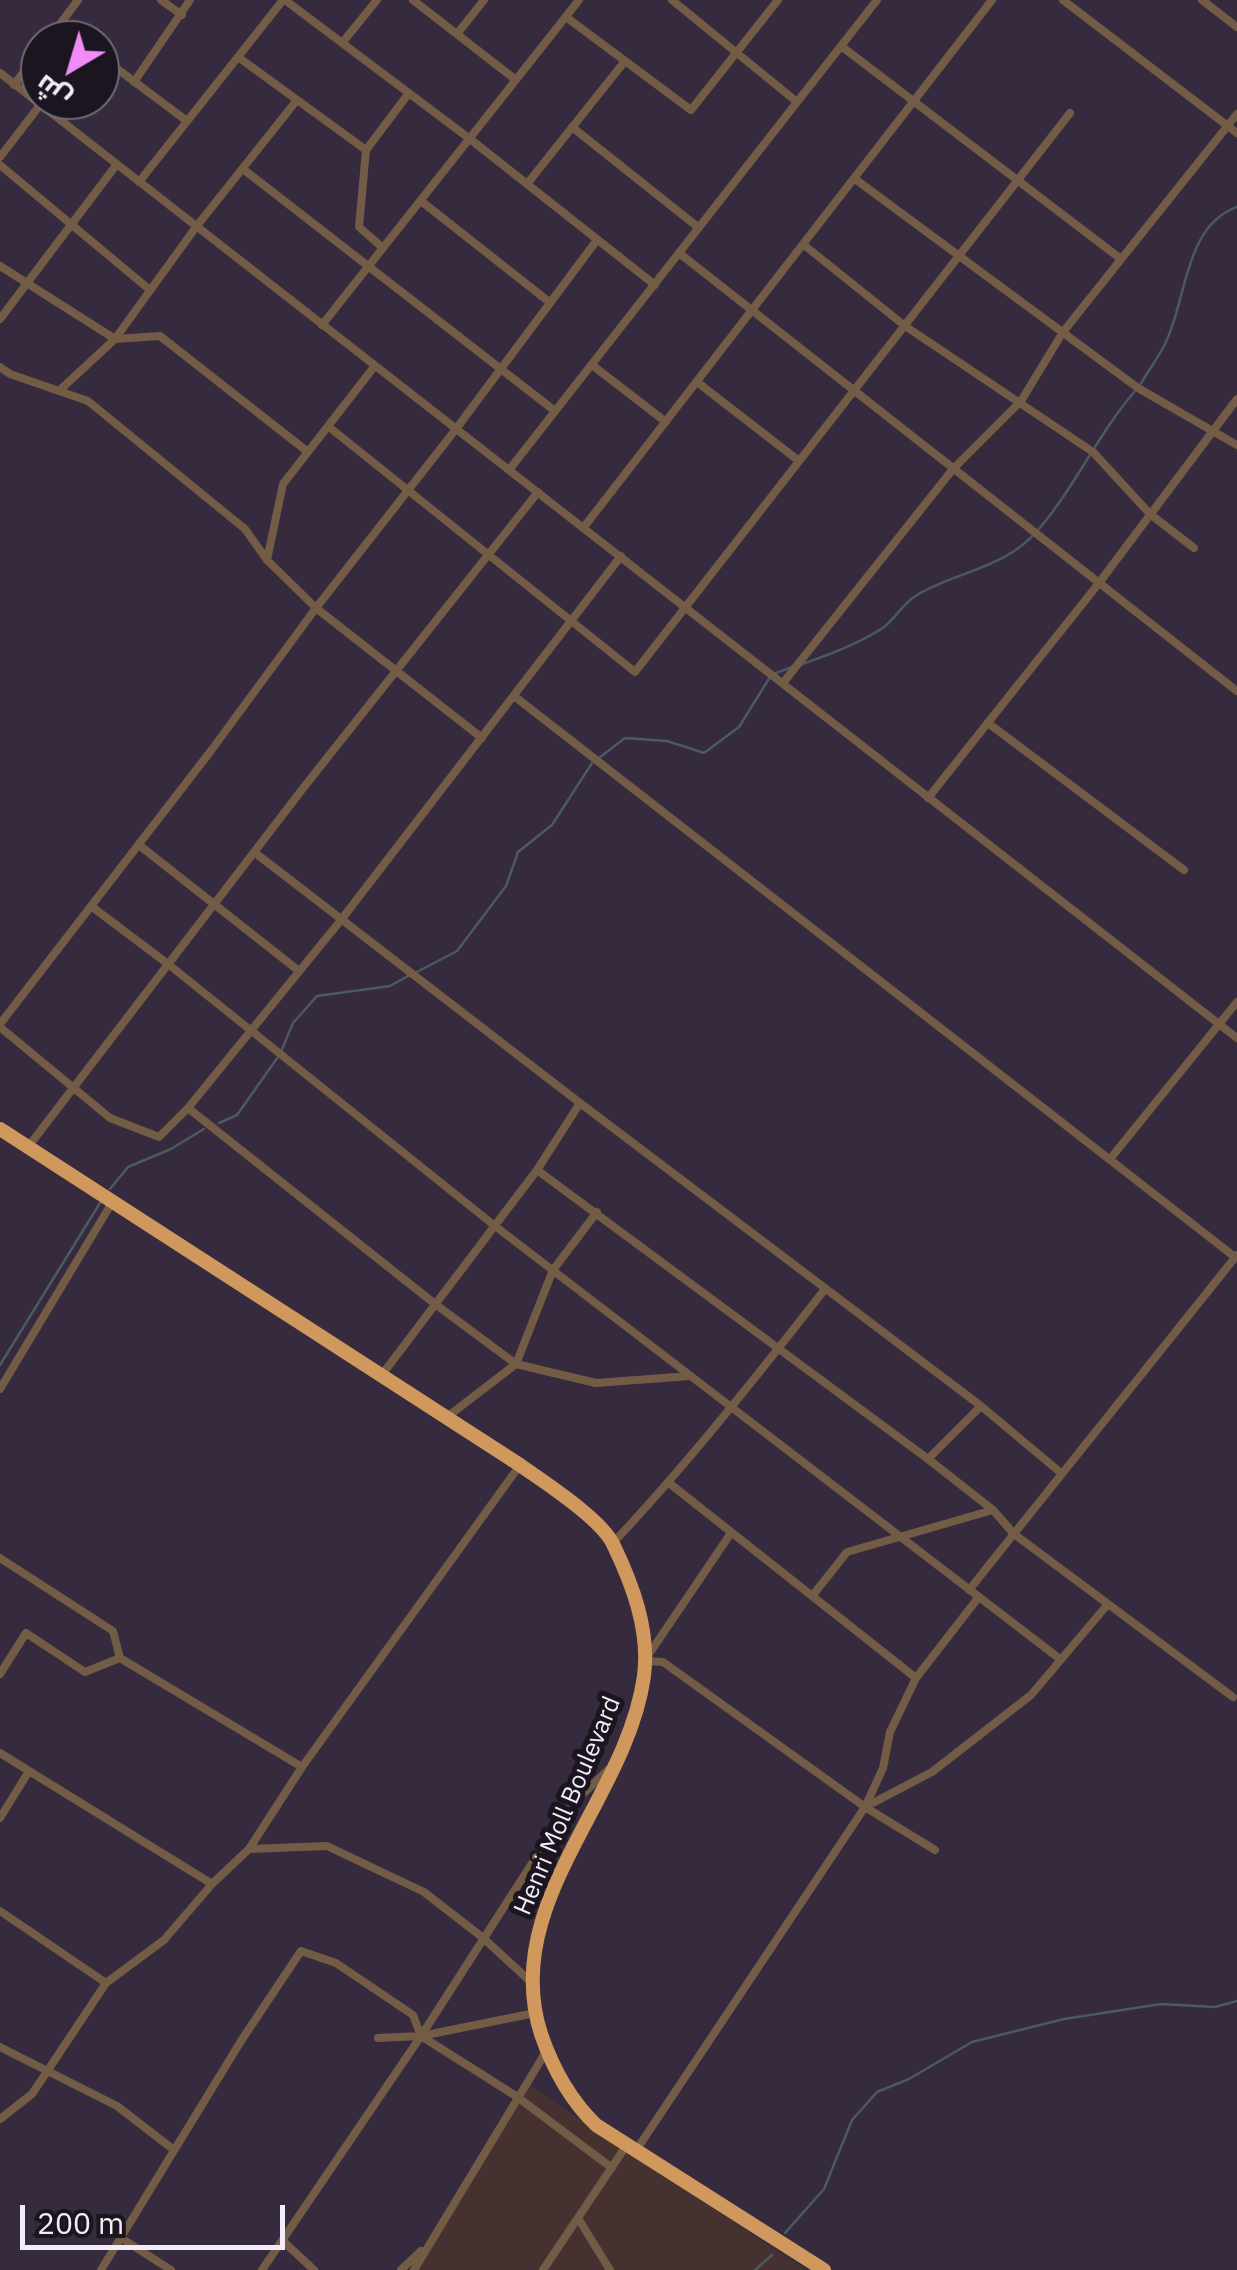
<!DOCTYPE html>
<html>
<head>
<meta charset="utf-8">
<style>
  body { margin:0 }
  #map { position:relative; width:1237px; height:2270px; overflow:hidden; background:#352a3e; font-family:"IBM Plex Sans",Cairo,sans-serif }
  canvas { display:block }
  .north { position:absolute; left:20px; top:20px; width:100px; height:100px; box-sizing:border-box; background:#1a151e; border:2px solid #716b76; border-radius:50%; rotate:218deg; font-size:28px; font-weight:700; line-height:40px; text-align:center; color:#f3ecf9 }
  .north::after { content:''; display:block; margin:auto; width:35px; height:45px; background:#f18bf5; clip-path:polygon(50% 0,100% 100%,50% 72%,0 100%) }
  .scale { position:absolute; left:20px; top:2205px; width:265px; height:45px; box-sizing:border-box; border:5px solid #f3ecf9; border-top:0; padding-left:12px; font-size:30px; line-height:35px; white-space:nowrap; color:#f3ecf9; -webkit-text-stroke:8px #1a151e; paint-order:stroke }
</style>
</head>
<body>
<div id="map">
<canvas width="1237" height="2270"></canvas>
<div class="north">ش</div>
<div class="scale">200 m</div>
</div>
<script>
const ctx = document.querySelector('canvas').getContext('2d');
ctx.lineJoin = 'round';
function fill(path, color) { ctx.fillStyle = color; ctx.fill(path, 'evenodd'); }
function stroke(path, color, width, dash) { ctx.strokeStyle = color; ctx.lineWidth = width; ctx.lineCap = dash ? 'butt' : 'round'; ctx.setLineDash(dash || []); ctx.stroke(path); }
function write(font, color, halo, rows, align = 'center') {
  ctx.font = font + ' "IBM Plex Sans",sans-serif'; ctx.lineWidth = 10; ctx.setLineDash([]); ctx.textBaseline = 'middle'; ctx.strokeStyle = halo; ctx.fillStyle = color; for (const [text, x, y, turn = 0] of rows) {
    ctx.save(); ctx.translate(x, y); ctx.rotate((+turn || 0) * Math.PI / 180); ctx.textAlign = isNaN(turn) ? turn : align; if (halo) ctx.strokeText(text, 0, 0); ctx.fillText(text, 0, 0); ctx.restore();
  }
}
const industrial = new Path2D(`
  M530 2085 544 2095 806 2270H416Z`);
const stream = new Path2D(`
  M1140 385C1148 371 1158 358 1165 344 1187 300 1184 226 1237 207
  M800 665C828 655 859 644 884 627 896 618 904 602 917 595 957 571 1005 569 1038 530 1075 487 1098 434 1135 391
  M776 673 792 667
  M599 758 625 738 667 741 704 753 739 727 770 677
  M415 973 457 951 506 886 518 852 552 825 592 763
  M219 1123 237 1115 280 1054 293 1023 317 996 390 986 408 976
  M110 1189 128 1167 171 1149 204 1129
  M0 1365 100 1203
  M785 2233 824 2189 852 2120 877 2092 909 2079 972 2042 1064 2019 1161 2004 1215 2007 1237 2001
  M755 2270 772 2255`);
const street = new Path2D(`
  M161 0 182 15
  M285 0 470 139 655 285
  M413 0 516 80
  M672 0 797 102
  M1063 0 1237 133
  M1202 0 1237 27
  M566 17 691 110 778 0
  M59 26 78 40
  M457 34 484 0
  M48 40 78 0
  M342 43 377 0
  M841 46 1121 259
  M100 56 187 121
  M238 57 366 150
  M0 73 1237 1038
  M134 82 190 0
  M14 85 40 50
  M572 127 699 228
  M0 157 40 105
  M0 165 150 290
  M243 169 555 411
  M855 179 1138 388 1237 445
  M139 182 283 0
  M527 184 625 61
  M421 201 548 301
  M804 245 905 326 1093 452 1150 514 1194 548
  M383 248 359 227 366 150 409 93
  M679 253 1237 691
  M0 266 115 339 160 336 308 452
  M0 319 117 164
  M322 325 579 0
  M592 365 666 422
  M0 367 10 374 88 401 245 529 267 560 316 608 482 738
  M697 382 799 461
  M61 389 115 339 196 227 297 100
  M329 427 635 672 1070 113
  M509 470 877 0
  M584 527 992 0
  M267 560 283 484 374 367
  M783 683 953 469 1021 401 1063 332 1237 114
  M514 696 1235 1257
  M988 723 1184 870
  M928 798 1099 583 1237 399
  M139 845 299 971
  M254 852 580 1103 981 1406 1061 1473
  M91 906 168 964 495 1226 1060 1659
  M0 1024 210 752 316 608 456 429 597 240
  M0 1027 110 1118 159 1137 188 1108 341 920 621 556
  M188 1108 435 1304 516 1364 596 1383 690 1376
  M28 1147 304 787 538 492
  M1110 1159 1237 1002
  M537 1170 928 1459 993 1510 1014 1534 1233 1697
  M381 1376 537 1170 580 1103
  M0 1389 113 1201
  M447 1417 516 1364 553 1270 597 1212
  M928 1459 981 1406
  M669 1483 916 1678
  M613 1543C689 1462 757 1376 825 1289
  M0 1558 113 1631 120 1658
  M969 1590 1237 1255
  M813 1595 847 1552 993 1510
  M647 1657 731 1533
  M644 1661 663 1662 865 1807 935 1850
  M0 1674 26 1633 85 1672 120 1658 302 1767
  M0 1753 212 1884
  M865 1807 932 1772 1031 1695 1108 1604
  M0 1818 29 1771
  M249 1849 327 1846 424 1892 482 1937 531 1982
  M0 1911 106 1983
  M378 2038 421 2036 516 2096 612 2168
  M0 2047 117 2106 174 2150
  M0 2119 32 2094 106 1983 164 1940 212 1884 249 1849 302 1767 520 1465
  M635 2152 865 1807 883 1768 890 1732 916 1678 978 1598
  M578 2218 610 2270
  M121 2238 171 2270
  M283 2241 314 2270
  M101 2270 241 2041 301 1951 336 1963 413 2015 421 2036 535 2013
  M262 2270 421 2036 567 1809 609 1769
  M401 2270 421 2251
  M414 2270 547 2050
  M543 2270 626 2146`);
const highway = new Path2D(`
  M0 1129 520 1465C545 1483 600 1518 613 1544 632 1583 650 1630 644 1676 627 1800 499 1903 541 2034 553 2069 569 2099 596 2125L824 2270`);
const streetNames = [
  ["Henri Moll Boulevard",568,1806,-67]
];
fill(industrial, '#45312f');
stroke(stream, '#4a5a61', 2.5);
stroke(street, '#735c45', 8);
stroke(highway, '#d0985c', 14);
write('25px', '#f3ecf9', '#1a151e', streetNames);
</script>
</body>
</html>
